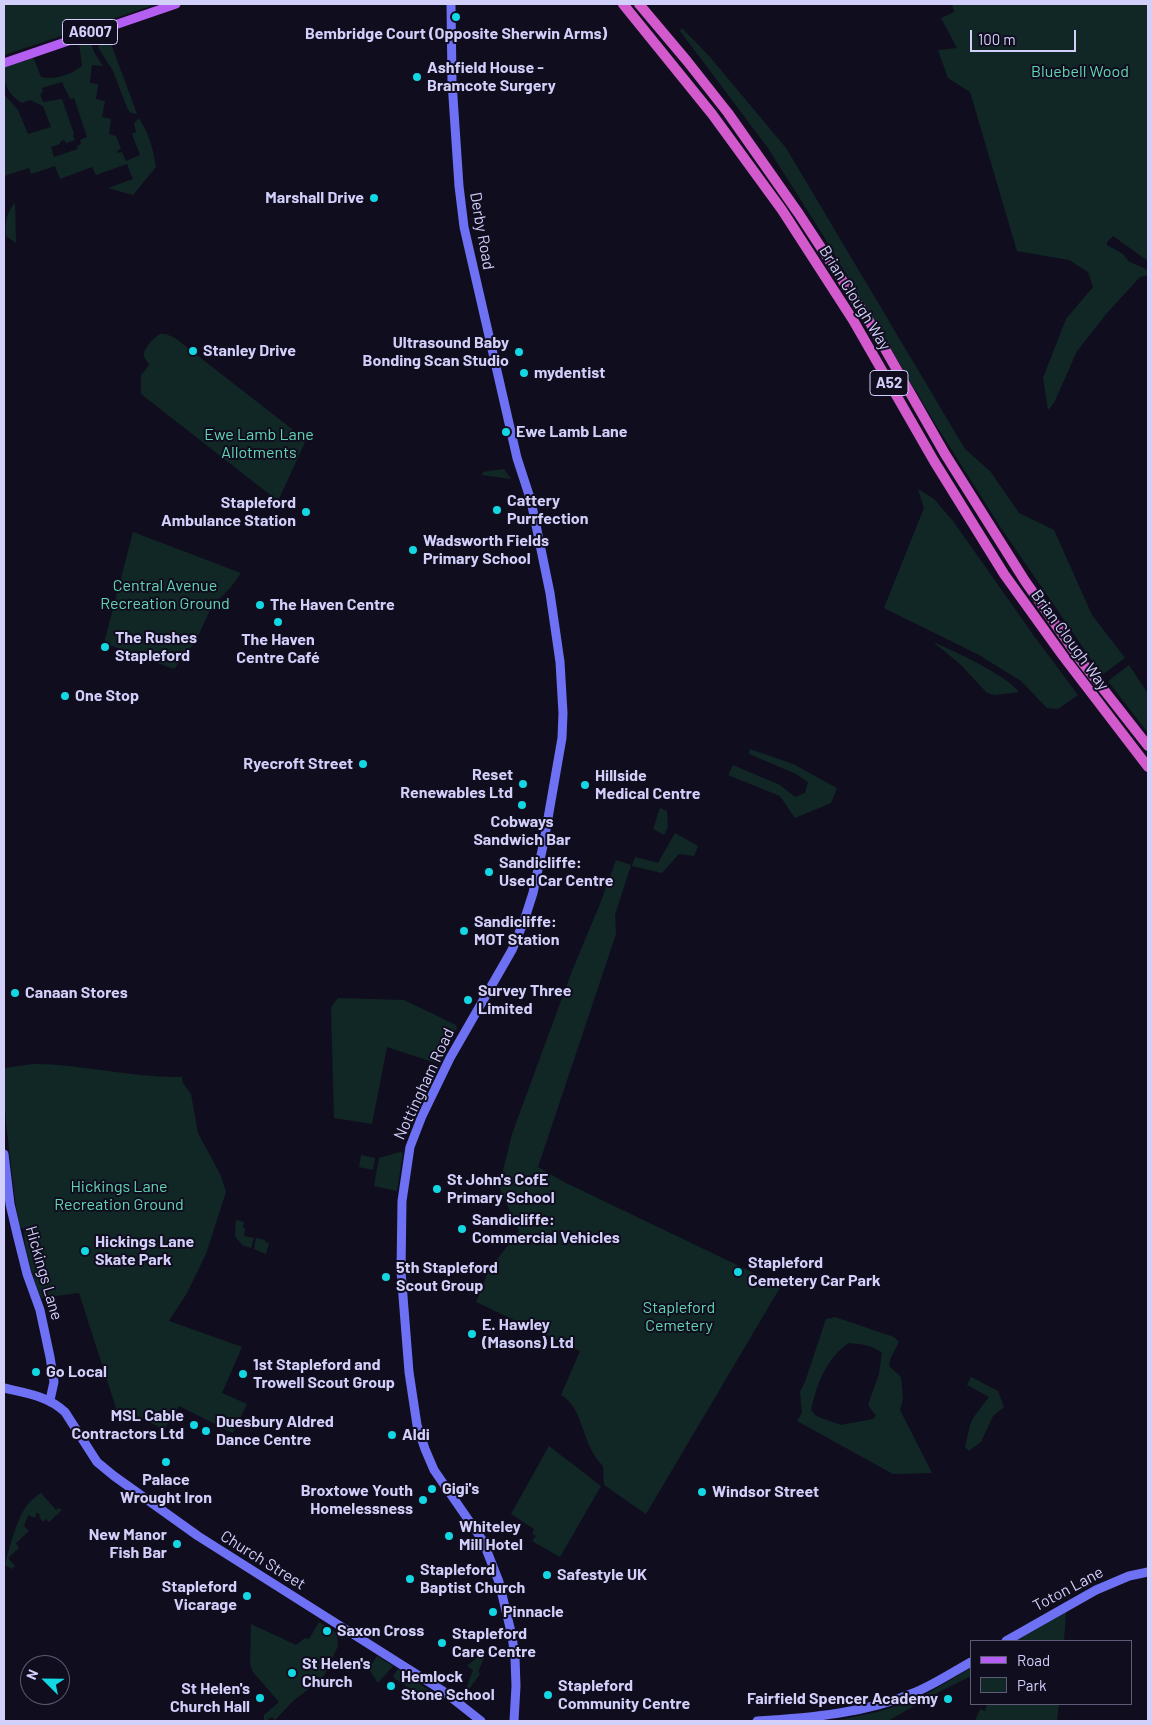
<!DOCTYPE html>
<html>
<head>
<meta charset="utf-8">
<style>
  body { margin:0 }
  #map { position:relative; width:1152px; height:1725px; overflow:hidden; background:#100e1e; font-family:Barlow,sans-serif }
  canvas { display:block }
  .frame { position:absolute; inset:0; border:5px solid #d2cffb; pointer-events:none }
  .legend { position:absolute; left:970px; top:1640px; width:162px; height:65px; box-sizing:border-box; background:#100e1e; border:1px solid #5e5b76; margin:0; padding:6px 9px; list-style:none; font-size:15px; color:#d2cffb }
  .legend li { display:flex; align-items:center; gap:10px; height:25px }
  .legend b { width:25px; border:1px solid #5e5b76 }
  .north { position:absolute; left:20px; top:1655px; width:50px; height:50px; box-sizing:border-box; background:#100e1e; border:1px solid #5e5b76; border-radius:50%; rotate:293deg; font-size:14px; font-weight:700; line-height:20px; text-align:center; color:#d2cffb }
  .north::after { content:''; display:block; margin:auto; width:18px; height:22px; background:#13d7e2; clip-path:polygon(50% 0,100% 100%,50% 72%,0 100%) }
  .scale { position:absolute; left:970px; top:30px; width:106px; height:22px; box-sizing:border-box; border:2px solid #d2cffb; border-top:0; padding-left:6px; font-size:15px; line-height:18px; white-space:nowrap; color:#d2cffb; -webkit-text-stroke:4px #100e1e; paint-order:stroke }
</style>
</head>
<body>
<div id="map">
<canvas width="1152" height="1725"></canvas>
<div class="frame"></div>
<ul class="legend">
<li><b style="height:6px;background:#b45ff1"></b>Road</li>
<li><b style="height:14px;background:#112725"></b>Park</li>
</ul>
<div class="north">N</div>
<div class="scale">100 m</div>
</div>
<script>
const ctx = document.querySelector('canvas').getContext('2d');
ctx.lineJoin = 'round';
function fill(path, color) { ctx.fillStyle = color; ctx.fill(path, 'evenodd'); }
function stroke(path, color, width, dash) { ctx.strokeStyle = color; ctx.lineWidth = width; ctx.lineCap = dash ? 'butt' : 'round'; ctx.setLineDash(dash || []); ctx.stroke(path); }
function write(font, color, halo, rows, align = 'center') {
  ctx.font = font + ' Barlow,sans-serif'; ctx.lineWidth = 4; ctx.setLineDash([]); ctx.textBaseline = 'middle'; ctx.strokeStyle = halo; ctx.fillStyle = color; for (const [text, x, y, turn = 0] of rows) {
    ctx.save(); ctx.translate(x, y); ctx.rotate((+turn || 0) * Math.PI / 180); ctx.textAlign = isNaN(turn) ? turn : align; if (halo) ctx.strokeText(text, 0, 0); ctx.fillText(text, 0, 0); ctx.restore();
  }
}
const green = new Path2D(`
  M4 4H157L4 55Z
  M952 4H1148V261L1113 236 1107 242V245L1123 254 1128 261 1148 270V275L1140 277 1107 313 1077 351 1054 403 1048 410 1043 378 1066 319 1093 287 1088 272 1069 260 1017 251 970 92 948 78 938 50 957 48 941 18 954 12Z
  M682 28 710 57 786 148 965 449 990 471 1019 513 1054 530 1092 615 1125 658 1102 675 1001 528 936 425 821 232 768 148 680 31Z
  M107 33 137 114 131 113 128 110 113 71 99 49 98 47 105 34Z
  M83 40 91 44 95 54 103 66 92 65 90 83 98 84 96 99 105 101 102 117 111 119 109 134 116 136 121 149 117 151 118 153 122 152 126 161 140 155 132 134 136 132 134 123 139 118C149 134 153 149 156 167L133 195 108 188 133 179 127 164 96 175 92 167 60 179 55 166 31 174 29 168 4 176V94L18 110 28 134 51 127 43 106 30 100 22 103C7 93 4 85 4 68L33 57 41 77C56 80 70 75 82 66L79 42ZM62 82 70 99 74 98 87 137 80 140 81 144 77 146 78 149 54 157 51 147 60 144V142L64 140 66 143 75 140 73 136 74 134 62 99 43 102 40 94 43 92 42 88Z
  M15 203 16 243 6 236C5 223 6 212 15 203Z
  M160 334H166L175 338 297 433V439L301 441 306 437 307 438 278 501 141 394V375L147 368 149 364C147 361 145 359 144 356 143 348 154 338 160 334Z
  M504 469 511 479 482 475 483 472Z
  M918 489 934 499 953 521 1034 636 1078 695 1058 709 1047 708 1021 681 979 655 884 608 924 508Z
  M133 532 241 573 231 587 215 603 208 614 196 641 174 669 104 643Z
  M933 642C954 651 1006 675 1019 692L995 695 987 693 960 664Z
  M1129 665 1148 694V733L1108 681Z
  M750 749 793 764 837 788 831 803 795 818 780 796 728 775 733 765 780 785 795 797 805 793 808 782 796 774 749 754Z
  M660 808 667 811 668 827 664 835 653 829Z
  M675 833 698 846 694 856 679 854 662 873 632 866 635 857 658 863Z
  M616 860 631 865 615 915 616 934 538 1167 566 1183 781 1286 646 1514 604 1485 603 1466C581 1445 584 1407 561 1395L580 1351 476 1302 489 1270 519 1231 499 1187 512 1134 572 971 600 904Z
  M338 998 404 1000 456 1025 457 1028 439 1064 387 1047 372 1124 334 1118 331 1007Z
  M33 1064C83 1064 132 1078 182 1077L183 1083 191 1094 198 1133 221 1176 226 1192 206 1254 187 1293 169 1321 242 1347 222 1393 247 1404 233 1433 179 1406 164 1430 127 1410 117 1411 79 1293 41 1298C34 1281 29 1262 25 1244 24 1239 25 1234 24 1229L20 1227 15 1200 6 1122 4 1098 5 1068Z
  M400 1152 403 1153 397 1191 374 1186 379 1158Z
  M361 1155 375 1158 373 1170 359 1167Z
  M236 1220 244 1222 243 1227 245 1228 244 1236 254 1238 251 1248 242 1245 235 1236Z
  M256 1238 265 1240V1242L269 1243 266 1254 254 1249Z
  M835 1317 894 1337 899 1342 891 1357 889 1366 901 1377 903 1399 900 1410 932 1473 893 1474 797 1421 802 1413 800 1392 805 1382 826 1319ZM849 1343C861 1344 873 1345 882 1353L879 1374 868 1405 876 1416 873 1419 841 1425 816 1416 811 1410C817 1384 826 1358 849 1343Z
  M971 1377 998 1391 1004 1407 993 1416 981 1442 969 1451 965 1447 970 1425 973 1418 989 1397 967 1385Z
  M549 1446 601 1486 560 1557 532 1541 536 1536 532 1534 534 1529 511 1514Z
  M41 1493 56 1510 59 1508 62 1510 49 1522 46 1519 43 1522 39 1517 40 1515 37 1512 35 1518 28 1515 24 1526 29 1531 16 1543 19 1548 8 1558 15 1566 12 1569 5 1565C9 1549 18 1514 29 1503 32 1499 37 1496 41 1493Z
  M1066 1612 1064 1641H1015Z
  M319 1622 337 1633 338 1646 325 1674 318 1682 293 1701 275 1720 272 1717 267 1720H264V1715L279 1702 253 1672 250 1664 251 1624 296 1645 305 1638 309 1639Z
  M377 1656 393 1666 378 1683 369 1669Z
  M479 1656 484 1658 478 1672 480 1674 465 1695 464 1694 473 1670 467 1666Z
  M971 1668V1676L935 1694 888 1721H834L877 1712 916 1700Z
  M398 1669 430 1691 425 1698 394 1678 393 1676Z
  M987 1704H1059L1057 1721H975L980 1709 985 1711Z`);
const secondary = new Path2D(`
  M451 4 452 82 459 186 464 227 517 458 531 501 550 593 560 662 563 713 562 738 544 841 533 893 524 921 512 950 450 1058 422 1116 410 1147 402 1201 401 1271 409 1372 417 1425 425 1449 434 1470 483 1541 499 1582 512 1636 515 1658 516 1686 514 1721
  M4 1154 10 1204 17 1234 27 1274 40 1310 50 1357 54 1382 50 1400
  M4 1388C26 1393 48 1396 65 1412L97 1462 114 1476 198 1536 443 1691 481 1721
  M1006 1641 1096 1590 1129 1576 1148 1572
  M757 1721C810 1718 867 1713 916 1692 935 1684 953 1672 971 1662`);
const primary = new Path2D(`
  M4 63 176 4`);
const trunk = new Path2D(`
  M623 4 712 114 782 210 853 320 934 461 1004 574 1063 656 1148 767
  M639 4 687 61 728 113 799 214 869 321 945 454 1025 581 1082 662 1148 746`);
const markers = [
  [456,17,5,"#13d7e2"],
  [417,77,5,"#13d7e2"],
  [374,198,5,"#13d7e2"],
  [193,351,5,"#13d7e2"],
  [519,352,5,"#13d7e2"],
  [524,373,5,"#13d7e2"],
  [506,432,5,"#13d7e2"],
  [497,510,5,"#13d7e2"],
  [306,512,5,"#13d7e2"],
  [413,550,5,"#13d7e2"],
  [260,605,5,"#13d7e2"],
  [278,622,5,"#13d7e2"],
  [105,647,5,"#13d7e2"],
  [65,696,5,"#13d7e2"],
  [363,764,5,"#13d7e2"],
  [523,784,5,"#13d7e2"],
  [585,785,5,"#13d7e2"],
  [522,805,5,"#13d7e2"],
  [489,872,5,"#13d7e2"],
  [464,931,5,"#13d7e2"],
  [15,993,5,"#13d7e2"],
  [468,1000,5,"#13d7e2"],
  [437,1189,5,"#13d7e2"],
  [462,1229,5,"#13d7e2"],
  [85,1251,5,"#13d7e2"],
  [738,1272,5,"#13d7e2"],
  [386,1277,5,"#13d7e2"],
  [472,1334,5,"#13d7e2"],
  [36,1372,5,"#13d7e2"],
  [243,1374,5,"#13d7e2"],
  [194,1425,5,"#13d7e2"],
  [206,1431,5,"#13d7e2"],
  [392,1435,5,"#13d7e2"],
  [166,1462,5,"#13d7e2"],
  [432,1489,5,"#13d7e2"],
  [702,1492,5,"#13d7e2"],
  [423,1500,5,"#13d7e2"],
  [449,1536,5,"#13d7e2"],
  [177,1544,5,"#13d7e2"],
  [547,1575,5,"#13d7e2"],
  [410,1579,5,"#13d7e2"],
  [247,1596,5,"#13d7e2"],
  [493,1612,5,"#13d7e2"],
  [327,1631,5,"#13d7e2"],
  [442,1643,5,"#13d7e2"],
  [292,1673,5,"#13d7e2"],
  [391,1686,5,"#13d7e2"],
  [548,1695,5,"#13d7e2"],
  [260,1698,5,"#13d7e2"],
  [948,1699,5,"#13d7e2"]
];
const shields = [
  [90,32,55],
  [889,383,38]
];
const shieldNames = [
  ["A6007",90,32],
  ["A52",889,383]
];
const poiNames = [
  ["Bembridge Court (Opposite Sherwin Arms)",456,34,"center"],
  ["Ashfield House -",427,68],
  ["Bramcote Surgery",427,86],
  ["Marshall Drive",364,198,"right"],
  ["Ultrasound Baby",509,343,"right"],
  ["Bonding Scan Studio",509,361,"right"],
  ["Stanley Drive",203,351],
  ["mydentist",534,373],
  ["Ewe Lamb Lane",516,432],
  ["Cattery",507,501],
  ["Purrfection",507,519],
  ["Stapleford",296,503,"right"],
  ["Ambulance Station",296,521,"right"],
  ["Wadsworth Fields",423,541],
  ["Primary School",423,559],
  ["The Haven Centre",270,605],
  ["The Rushes",115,638],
  ["Stapleford",115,656],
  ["The Haven",278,640,"center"],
  ["Centre Café",278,658,"center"],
  ["One Stop",75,696],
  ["Ryecroft Street",353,764,"right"],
  ["Reset",513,775,"right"],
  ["Renewables Ltd",513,793,"right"],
  ["Hillside",595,776],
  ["Medical Centre",595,794],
  ["Cobways",522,822,"center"],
  ["Sandwich Bar",522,840,"center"],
  ["Sandicliffe:",499,863],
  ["Used Car Centre",499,881],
  ["Sandicliffe:",474,922],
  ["MOT Station",474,940],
  ["Survey Three",478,991],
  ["Limited",478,1009],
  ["Canaan Stores",25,993],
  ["St John's CofE",447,1180],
  ["Primary School",447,1198],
  ["Sandicliffe:",472,1220],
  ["Commercial Vehicles",472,1238],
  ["Hickings Lane",95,1242],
  ["Skate Park",95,1260],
  ["Stapleford",748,1263],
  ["Cemetery Car Park",748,1281],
  ["5th Stapleford",396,1268],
  ["Scout Group",396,1286],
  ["E. Hawley",482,1325],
  ["(Masons) Ltd",482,1343],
  ["1st Stapleford and",253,1365],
  ["Trowell Scout Group",253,1383],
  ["Go Local",46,1372],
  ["MSL Cable",184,1416,"right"],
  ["Contractors Ltd",184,1434,"right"],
  ["Duesbury Aldred",216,1422],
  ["Dance Centre",216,1440],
  ["Aldi",402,1435],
  ["Palace",166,1480,"center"],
  ["Wrought Iron",166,1498,"center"],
  ["Gigi's",442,1489],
  ["Broxtowe Youth",413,1491,"right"],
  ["Homelessness",413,1509,"right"],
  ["Windsor Street",712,1492],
  ["Whiteley",459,1527],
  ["Mill Hotel",459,1545],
  ["New Manor",167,1535,"right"],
  ["Fish Bar",167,1553,"right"],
  ["Stapleford",420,1570],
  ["Baptist Church",420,1588],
  ["Safestyle UK",557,1575],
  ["Stapleford",237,1587,"right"],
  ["Vicarage",237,1605,"right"],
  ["Pinnacle",503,1612],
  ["Saxon Cross",337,1631],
  ["Stapleford",452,1634],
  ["Care Centre",452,1652],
  ["St Helen's",302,1664],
  ["Church",302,1682],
  ["Hemlock",401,1677],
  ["Stone School",401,1695],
  ["Stapleford",558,1686],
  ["Community Centre",558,1704],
  ["St Helen's",250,1689,"right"],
  ["Church Hall",250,1707,"right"],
  ["Fairfield Spencer Academy",938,1699,"right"]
];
const parkNames = [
  ["Bluebell Wood",1080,72],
  ["Ewe Lamb Lane",259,435],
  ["Allotments",259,453],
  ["Central Avenue",165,586],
  ["Recreation Ground",165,604],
  ["Hickings Lane",119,1187],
  ["Recreation Ground",119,1205],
  ["Stapleford",679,1308],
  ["Cemetery",679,1326]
];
const streetNames = [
  ["Derby Road",482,231,80],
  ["Brian Clough Way",855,298,58],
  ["Brian Clough Way",1070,640,54],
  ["Nottingham Road",424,1084,-65],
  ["Hickings Lane",44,1273,74],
  ["Church Street",263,1560,32],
  ["Toton Lane",1068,1589,-28]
];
fill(green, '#112725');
stroke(secondary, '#6e71f3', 9);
stroke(primary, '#b45ff1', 9);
stroke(trunk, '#d25acc', 10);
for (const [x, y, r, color] of markers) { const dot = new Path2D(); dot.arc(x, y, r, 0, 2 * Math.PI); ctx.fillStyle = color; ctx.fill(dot); stroke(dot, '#100e1e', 2); }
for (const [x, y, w] of shields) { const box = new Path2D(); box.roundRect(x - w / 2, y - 12.5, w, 25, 4); ctx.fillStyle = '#100e1e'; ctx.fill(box); stroke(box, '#d2cffb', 1); }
write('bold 15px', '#d2cffb', null, shieldNames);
write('bold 16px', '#d2cffb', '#100e1e', poiNames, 'left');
write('16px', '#62d4b2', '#100e1e', parkNames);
write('16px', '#d2cffb', '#100e1e', streetNames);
</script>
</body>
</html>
